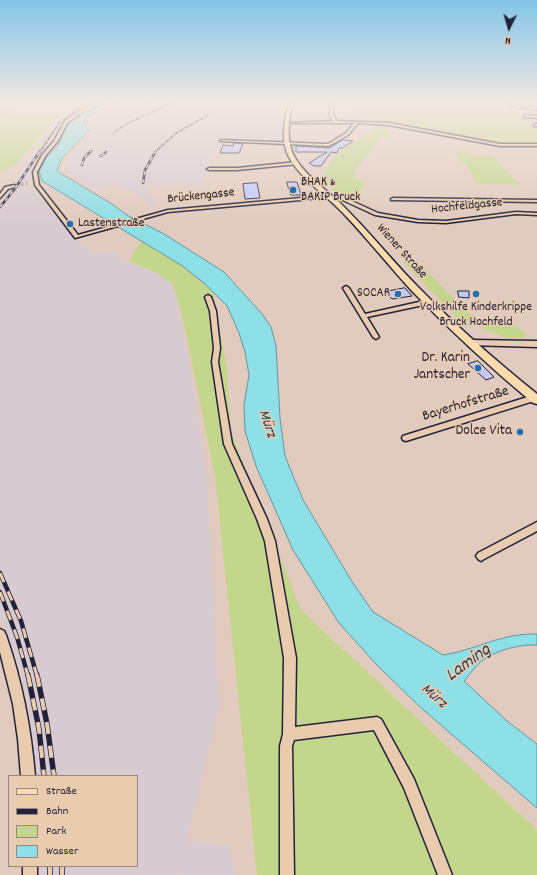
<!DOCTYPE html>
<html>
<head>
<meta charset="utf-8">
<style>
  body { margin:0 }
  #map { position:relative; width:537px; height:875px; overflow:hidden; background:#e1cbbf; font-family:Dekko,sans-serif }
  canvas { display:block }
  .legend { position:absolute; left:8px; top:775px; width:130px; height:92px; box-sizing:border-box; background:#e9ccb0; border:1px solid #998881; margin:0; padding:5px 7px; list-style:none; font-size:12px; color:#22223b }
  .legend li { display:flex; align-items:center; gap:8px; height:20px }
  .legend b { width:20px; border:1px solid #998881 }
  .north { position:absolute; left:489px; top:8px; width:40px; height:40px; -webkit-text-stroke:3px #e9ccb0; paint-order:stroke; rotate:185deg; font-size:11px; font-weight:700; line-height:16px; text-align:center; color:#22223b }
  .north::after { content:''; display:block; margin:auto; width:14px; height:18px; background:#22223b; clip-path:polygon(50% 0,100% 100%,50% 72%,0 100%) }
</style>
</head>
<body>
<div id="map">
<canvas width="537" height="875"></canvas>
<ul class="legend">
<li><b style="height:5px;background:#fddcac"></b>Straße</li>
<li><b style="height:5px;background:#22223b"></b>Bahn</li>
<li><b style="height:11px;background:#c3d68b"></b>Park</li>
<li><b style="height:11px;background:#8edfe6"></b>Wasser</li>
</ul>
<div class="north">N</div>
</div>
<script>
const ctx = document.querySelector('canvas').getContext('2d');
ctx.lineJoin = 'round';
function fill(path, color) { ctx.fillStyle = color; ctx.fill(path, 'evenodd'); }
function stroke(path, color, width, dash) { ctx.strokeStyle = color; ctx.lineWidth = width; ctx.lineCap = dash ? 'butt' : 'round'; ctx.setLineDash(dash || []); ctx.stroke(path); }
function write(font, color, halo, rows, align = 'center') {
  ctx.font = font + ' Dekko,sans-serif'; ctx.lineWidth = 3; ctx.setLineDash([]); ctx.textBaseline = 'middle'; ctx.strokeStyle = halo; ctx.fillStyle = color; for (const [text, x, y, turn = 0] of rows) {
    ctx.save(); ctx.translate(x, y); ctx.rotate((+turn || 0) * Math.PI / 180); ctx.textAlign = isNaN(turn) ? turn : align; if (halo) ctx.strokeText(text, 0, 0); ctx.fillText(text, 0, 0); ctx.restore();
  }
}
const built = new Path2D(`
  M89 102H99L73 115 61 125 36 165 26 188 36 191 71 236 96 254 115 251 120 261 137 265 157 273 173 285 190 367 207 478 219 707 187 841 230 846 235 875H181L183 861 179 875H39V866H137V776H35L30 722 21 673 0 616V201L52 128 62 117Z
  M123 102H289L283 110 285 143 221 140 213 159 207 160 205 184 161 185 146 187 157 207 151 208 144 198 128 190 117 186 97 190 67 173 66 161 90 130 87 129V124H89L87 123 86 117Z`);
const green = new Path2D(`
  M0 102H22L7 115H60L16 164 0 173Z
  M350 102H481L504 106 523 116 537 129V144H502L478 140 445 138 393 128 387 129 388 135 396 137 380 139 362 162 354 170 355 178 366 183 359 195H338L323 179C329 163 334 157 348 146 359 137 370 137 376 122L356 111Z
  M455 152 469 153 471 156H493L520 185 476 184 470 170 458 158Z
  M220 193 221 199 186 201V195Z
  M141 241C166 256 193 270 213 292L227 369 231 431 301 610 537 830V875H257L215 476 183 319 173 285 157 273 129 261Z
  M405 261H415L421 265C436 279 461 311 479 319 495 326 516 319 526 335L524 338H506L456 317 403 262Z`);
const water = new Path2D(`
  M107 102H119L87 116 85 119 88 121H84L85 126 89 131 62 158 57 171 112 204 127 215 164 234 224 272 263 315 271 327 276 346 280 418 285 456 303 500 351 580 373 612 443 655C476 650 501 633 537 634V645C520 644 497 650 483 660 476 665 470 674 464 681L507 721 537 744V808L420 707 376 664 339 623 293 550 256 466 245 431 244 405 249 375 245 352 239 333 227 306 204 283 181 265 42 181 39 171 46 158 57 147 69 123 85 111Z`);
const building = new Path2D(`
  M343 140 353 141 342 148H339L337 153 331 152 321 166H314L309 163 327 152H296V146L329 148Z
  M234 143 243 144 239 153H220L223 145 233 146Z
  M287 182H297L301 195H291Z
  M257 183 260 198 245 199 243 184Z
  M405 288 412 296 392 299 385 292Z
  M458 291H469V298L459 297Z
  M478 361 494 377 486 380 468 364Z`);
const minorTunnel = new Path2D(`
  M14 186 28 183`);
const minor = new Path2D(`
  M103 102H105L81 113 67 123 58 141 46 155 37 172 39 185 78 235 168 210 323 196H341L378 213 418 220 446 221 516 212 537 213V215L516 214 446 223 418 222 375 215 338 198H323L168 212 75 238 35 185 33 172 42 155 54 141 65 121 79 111Z
  M330 102H332L334 116 337 121 389 123 500 144H537V146H500L389 125 358 123 348 135 329 146 220 141 222 140 328 144 346 133 354 123H285L334 121 330 116Z
  M508 102H510L514 104 537 108V110L512 106Z
  M525 115 537 116V118L524 117Z
  M535 124H537V126H534Z
  M297 162 298 164 237 170H209L207 169 209 168H237Z
  M14 185 16 186 15 187 8 189 0 198V194L5 187Z
  M393 198 537 200V202L391 200V199Z
  M346 286 349 288 365 314 428 300 431 302 428 304 367 317 379 337 376 339 373 337 343 288Z
  M208 295 211 297 216 311 220 348 218 362 232 444 267 519 275 541 296 658 295 727 377 717 381 719 414 779 452 875H438L404 788 374 730 294 740 292 746 294 875H280V746L283 734 284 658 265 541 257 519 224 444 212 362 214 348 210 311 205 297Z
  M534 395 537 397V400L406 441 403 440 402 438 403 436 406 435Z
  M537 522V531L484 559 481 561 478 559 476 556 478 553Z
  M0 629 4 631 6 635C22 681 31 727 35 776H21L18 739 13 704 0 652Z
  M23 866H37V875H23Z`);
const secondary = new Path2D(`
  M471 340 537 341V347L468 345 466 343Z`);
const primary = new Path2D(`
  M290 102H294C288 117 286 140 294 156 305 177 331 192 347 210 372 235 394 263 419 288 456 326 496 361 537 394V404L533 403C491 368 451 331 413 292 389 266 367 238 342 212 325 194 300 179 288 155 281 140 284 117 290 102Z`);
const railFar3 = new Path2D(`
  M152 104 155 102
  M113 133 128 123 175 102
  M40 152 59 123 73 112 93 102
  M155 152 175 134 208 115`);
const railFar2 = new Path2D(`
  M101 156 106 152
  M82 165 84 158 91 151
  M143 183 145 170 156 151
  M0 207 14 190 40 151`);
const railFar1 = new Path2D(`
  M0 573 21 621 37 676
  M0 592 17 637 28 676`);
const rail = new Path2D(`
  M28 675 39 729 44 776
  M37 675 47 724 54 776
  M50 866V875
  M62 866V875`);
const markers = [
  [293,190,4,"#1f6fb2"],
  [70,224,4,"#1f6fb2"],
  [398,294,4,"#1f6fb2"],
  [476,294,4,"#1f6fb2"],
  [478,368,4,"#1f6fb2"],
  [520,432,4,"#1f6fb2"]
];
const farPoinames = [
  ["BHAK &",301,183],
  ["BAKIP Bruck",301,198],
  ["Lastenstraße",78,224],
  ["SOCAR",390,294,"right"],
  ["Volkshilfe Kinderkrippe",476,308,"center"],
  ["Bruck Hochfeld",476,323,"center"]
];
const farStreetnames = [
  ["Brückengasse",201,197,-6],
  ["Hochfeldgasse",467,207,-6],
  ["Wiener Straße",401,252,48]
];
const poiNames = [
  ["Dr. Karin",470,359],
  ["Jantscher",470,376],
  ["Dolce Vita",512,432]
];
const streetNames = [
  ["Bayerhofstraße",466,405,-17]
];
const waterNames = [
  ["Mürz",266,424,72],
  ["Mürz",433,697,41]
];
const nearWaternames = [
  ["Laming",469,664,-36]
];
fill(built, '#d8cad1');
fill(green, '#c3d68b');
fill(water, '#8edfe6');
stroke(water, '#6393a2', 1);
fill(building, '#c3c9fb');
stroke(building, '#22223b', 1);
stroke(minorTunnel, '#bba9a5', 4, [4, 2]);
stroke(minor, '#22223b', 3);
stroke(secondary, '#22223b', 3);
stroke(primary, '#22223b', 3);
fill(minor, '#e9ccb0');
fill(secondary, '#e9ccb0');
fill(primary, '#fddcac');
stroke(railFar3, '#22223b', 1.5);
stroke(railFar2, '#22223b', 2.5);
stroke(railFar1, '#22223b', 4.5);
stroke(rail, '#22223b', 5.5);
stroke(railFar3, '#e9ccb0', 1, [3]);
stroke(railFar2, '#e9ccb0', 1.5, [4]);
stroke(railFar1, '#e9ccb0', 3, [10]);
stroke(rail, '#e9ccb0', 4, [12]);
const sky = ctx.createLinearGradient(0, 0, 0, 224);
sky.addColorStop(0, '#84c5e7');
sky.addColorStop(0.46, '#f2e8e2');
sky.addColorStop(1, '#f2e8e200');
ctx.fillStyle = sky;
ctx.fillRect(0, 0, 537, 224);
for (const [x, y, r, color] of markers) { const dot = new Path2D(); dot.arc(x, y, r, 0, 2 * Math.PI); ctx.fillStyle = color; ctx.fill(dot); stroke(dot, '#e9ccb0', 1.5); }
write('13px', '#22223b', '#e9ccb0', farPoinames, 'left');
write('13px', '#22223b', '#e9ccb0', farStreetnames);
write('15px', '#22223b', '#e9ccb0', poiNames, 'right');
write('15px', '#22223b', '#e9ccb0', streetNames);
write('italic 16px', '#323e55', '#e9ccb0', waterNames);
write('italic 19px', '#323e55', '#e9ccb0', nearWaternames);
</script>
</body>
</html>
